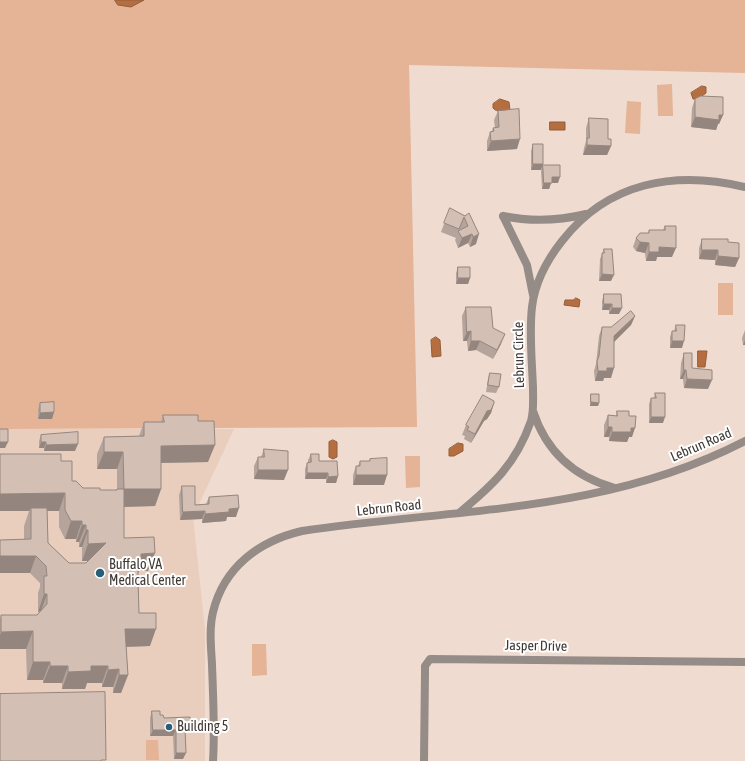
<!DOCTYPE html>
<html>
<head>
<meta charset="utf-8">
<style>
  body { margin:0 }
  canvas { display:block; background:#efdbcf }
</style>
</head>
<body>
<canvas width="745" height="761"></canvas>
<script>
const ctx = document.querySelector('canvas').getContext('2d');
ctx.lineJoin = 'round';
function fill(path, color) { ctx.fillStyle = color; ctx.fill(path, 'evenodd'); }
function stroke(path, color, width, dash) { ctx.strokeStyle = color; ctx.lineWidth = width; ctx.lineCap = dash ? 'butt' : 'round'; ctx.setLineDash(dash || []); ctx.stroke(path); }
function write(font, color, halo, rows, align = 'center') {
  ctx.font = font + ' "Asap Condensed",sans-serif'; ctx.lineWidth = 4; ctx.setLineDash([]); ctx.textBaseline = 'middle'; ctx.strokeStyle = halo; ctx.fillStyle = color; for (const [text, x, y, turn = 0] of rows) {
    ctx.save(); ctx.translate(x, y); ctx.rotate((+turn || 0) * Math.PI / 180); ctx.textAlign = isNaN(turn) ? turn : align; if (halo) ctx.strokeText(text, 0, 0); ctx.fillText(text, 0, 0); ctx.restore();
  }
}
const built = new Path2D(`
  M0 429H234L193 517 205 629V761H0Z`);
const green = new Path2D(`
  M0 0H745V73L409 65 417 427 0 429Z
  M672 84 673 116H658L657 85Z
  M627 101 641 102 640 134 625 133Z
  M718 283H733V315H718Z
  M405 456H420V487L406 488Z
  M252 644H266L267 675 252 676Z
  M146 740H158L159 760H146Z`);
const water = new Path2D(`
  M115 0H144L131 7 118 5Z
  M702 86 706 87V93L698 99H693L691 93Z
  M500 99 509 102 510 110C504 111 497 113 493 108V104Z
  M550 122H565V130H550Z
  M576 298 580 300 579 307 564 305 565 300H573Z
  M436 337 440 340 441 356 432 357 431 340Z
  M698 351H707L705 367H698Z
  M333 440 337 442V457L333 459 329 457V442Z
  M458 443 463 444V451L454 456H449V449Z`);
const minor = new Path2D(`
  M503 216 527 265 533 295
  M503 216C532 222 558 221 586 214
  M533 411C546 451 574 477 615 488
  M459 513C493 485 516 464 531 421 534 411 533 399 533 388 532 361 529 333 532 307 535 282 547 260 562 241 608 182 675 170 745 187
  M213 761C215 729 213 696 212 664 211 647 209 629 213 612 224 567 259 541 302 531 455 508 604 514 745 441
  M424 761 425 672V666L430 659 745 662`);
const wall = new Path2D(`
  M695 99 723 115 719 124H718L716 130 691 127 692 108Z
  M498 111 517 149 487 151V141L490 132 492 131 493 128H495L494 120Z
  M589 118 608 139 611 146 607 155H583L584 148 586 141V128Z
  M533 144 543 164 541 170H531V151Z
  M543 165 558 183H551L549 189H542L541 171Z
  M450 208 465 216 476 244 470 247 468 243 458 248 455 240 456 238 441 232Z
  M665 226 672 257H657L656 261H646L645 253 636 251 633 247 636 238 648 233 649 230H663Z
  M702 239 728 242 739 258 735 267 715 265V260L699 259V248Z
  M604 249 611 281H599L600 259Z
  M458 267 470 278 468 284H456V273Z
  M604 294 619 314H609V310H602V301Z
  M466 307 493 328 501 344 493 359 476 350 468 351 467 341H463L462 316Z
  M635 316 631 325 614 342 611 378H604L603 381H595L594 371 596 364 599 336 602 327H611Z
  M676 325 682 348H670V337L672 331H674Z
  M745 330V345H743L742 338Z
  M684 353 692 368 708 389 684 388 683 379H680L681 363Z
  M490 373 499 387 496 393 486 392 488 379Z
  M655 393 663 423H649V404L651 398H654Z
  M591 394 599 403 598 406H590V397Z
  M40 403 54 412 52 419H38V409Z
  M494 403 491 413 487 419 484 421 471 443 464 439 465 436 462 435 466 425Z
  M617 411 629 416 632 437H629L627 442 609 441V437H604V425L608 415 616 416Z
  M163 415 198 421 208 462 161 463V489L155 506 124 507V538L148 571H139L138 573 139 613 150 646 126 647 128 675 121 693H113V687H102V683H87L85 689H62V683H43V680H27L26 649H0V618L1 615H37L40 611 38 612V593L40 587V583L30 573H0V540L24 539V526L29 511H0L61 461 72 481 83 488 100 490H116L117 489V469H97V454L104 437 139 436 144 422H161ZM47 511H59V527L65 539H76V542H79V547H82V561H89L86 563H69L48 543Z
  M41 435 75 451H44V448H39V441Z
  M264 449 284 480 254 479V466L258 457H261Z
  M311 454 338 476 336 483H326V479H305V469L307 463 308 462V460Z
  M370 459 384 485H353V475L356 466H358L360 461H369Z
  M182 486 195 505 206 504 209 497 236 517H227L226 521 202 523V519L180 520 179 495Z
  M152 711 160 715 164 718 191 724 188 731H185L183 759H174L173 736H150V718Z`);
const shadedWall = new Path2D(`
  M719 115H723L719 124H718L716 130 691 127 695 117Z
  M520 139 517 149 487 151 491 141Z
  M587 145 611 146 607 155H583Z
  M533 164H543L541 170H531Z
  M552 177H560L558 183H551L549 189H542L544 183Z
  M472 234 468 243 458 248 462 238Z
  M479 234 476 244 470 247 473 237Z
  M640 242 649 243 645 253 636 251Z
  M659 247 676 248 672 257H657L656 261H646L649 252Z
  M702 250H718L715 260 699 259Z
  M718 256 739 258 735 267 715 265Z
  M602 274 614 275 611 281H599Z
  M458 278H470L468 284H456Z
  M604 304H612L609 310H602Z
  M612 308H622L619 314H609Z
  M635 316 631 325 611 345 614 336Z
  M471 331 467 341H463L467 332Z
  M505 334 501 344 493 359 497 350Z
  M745 340V345H743Z
  M471 341H480L476 350 468 351Z
  M672 341H684L682 348H670Z
  M607 368H614L611 378H604L603 381H595L598 371Z
  M684 370H686L683 379H680Z
  M687 379 712 380 708 389 684 388Z
  M591 402 599 403 598 406H590Z
  M494 403 491 413 487 419 484 421 471 443 475 434 487 411Z
  M54 412 52 419H38L40 413Z
  M651 417H665L663 423H649Z
  M608 427H612L609 437H604Z
  M631 428H635L632 437H629L627 442 609 441 612 432Z
  M0 442H8L5 448H0Z
  M41 442H46L44 448H39Z
  M78 444 75 451H44L46 445Z
  M215 445 208 462 154 463 161 446Z
  M104 452H123L117 469H97Z
  M258 470H288L284 480 254 479Z
  M307 473H328L326 479H305Z
  M356 475H387L384 485H353Z
  M338 476 336 483H326L328 477Z
  M124 489H161L155 506 118 507Z
  M65 493 59 511H31V508L29 511H0V494Z
  M239 508 236 517H227L226 521 202 523 205 514 229 509Z
  M205 511 202 519 180 520 183 512Z
  M71 521H82L76 539H65Z
  M82 525H86L79 542H76Z
  M86 530H88L82 547H79Z
  M106 543 99 561H82L88 544Z
  M155 553 148 571H139L135 581H132L141 554Z
  M0 556H36L30 573H0Z
  M44 594H47L41 611 38 612Z
  M125 629H156L150 646 119 647Z
  M33 631 26 649H0V635L1 632Z
  M33 662H50L43 680H27Z
  M50 666H68L62 683H43Z
  M91 666H108L102 683H87L85 689H62L68 672Z
  M119 669 113 687H102L108 670Z
  M119 675H128L121 693H113Z
  M191 724 188 731H184L186 725Z
  M153 730H176L173 736H150Z
  M176 753H186L183 759H174Z`);
const building = new Path2D(`
  M701 96 723 97V115H719V120L695 117V99Z
  M519 109 520 139 491 141 490 132 494 131 493 128 499 127 498 111Z
  M589 118 608 119V139H611V146L587 145V138H589Z
  M533 144H543V164H533Z
  M543 165H560V177H552V183H544Z
  M450 208 465 216 469 213 479 234 473 237 472 234 462 238 458 231 468 226 464 217 459 229 444 223Z
  M665 226H676V248L659 247V252H649V243L640 242 636 238 640 233H649V230H665Z
  M702 239H728V242L739 243V258L718 256V250H702Z
  M604 249H612L614 275 602 274V253H604Z
  M458 267H470V278H458Z
  M604 294H621L622 308H612V304H604Z
  M466 307H491L493 328 505 334 497 350 480 341H471V331L467 332Z
  M631 311 635 316 614 336V368H607V371H598L597 361 599 356 602 327H611Z
  M676 325H685L684 341H672V331H676Z
  M684 353H692V368L712 370V380L687 379 686 370H684Z
  M490 373 501 374 499 387 488 385Z
  M655 393H665V417H651V398H656Z
  M591 394H599V403L591 402Z
  M483 395 494 401V403L491 410 487 411 475 434 467 430 469 427 466 425Z
  M54 402V412L40 413V403Z
  M617 411H629V416H636L635 428H631V432H612V427H608V415L617 416Z
  M163 415H198V421H214L215 445 161 446V489H124V538L154 537 155 553 141 554V563L138 564V581L139 613H156V629H125L128 675H119V669L108 670V666H91V671L68 672V666H50V662H33V631L1 632V615H37L47 604V594H44V576H47L46 566 36 556H0V540L31 539V508H47L48 543 69 563H86L106 543 88 544V530H86V525H82V521H71L65 510V493L0 494V454H61V461H72V481H76L83 488H100V490H117V489H124L123 452H104V437L144 436V422H164Z
  M0 429H8V442H0Z
  M78 432V444L46 445V442H41V435Z
  M264 449 288 451V470H258V457H264Z
  M311 454H319V461H337L338 476 328 477V473H307V463L311 462Z
  M387 458V475H356V466H360V461H370V459Z
  M182 486H195V505L209 504V497L238 495 239 508 229 509V512L205 514V511L183 512Z
  M105 692 106 760H101V761H0V694Z
  M152 711H160V715H163L164 718 190 717 191 724 186 725 185 729 186 753H176V730H153Z`);
const markers = [
  [100,573,5,"#275e78"],
  [169,727,4,"#275e78"]
];
const streetNames = [
  ["Lebrun Circle",519,355,-91],
  ["Lebrun Road",701,445,-23],
  ["Lebrun Road",389,508,-6],
  ["Jasper Drive",536,646,1]
];
const poiNames = [
  ["Buffalo VA",109,565],
  ["Medical Center",109,581],
  ["Building 5",177,727]
];
fill(built, '#e9cebe');
fill(green, '#e5b396');
fill(water, '#b56e40');
stroke(water, '#925e3c', 1);
stroke(minor, '#958c87', 8);
fill(wall, '#b5a49b');
fill(shadedWall, '#94867e');
fill(building, '#d3bfb4');
stroke(building, '#94867e', 1);
for (const [x, y, r, color] of markers) { const dot = new Path2D(); dot.arc(x, y, r, 0, 2 * Math.PI); ctx.fillStyle = color; ctx.fill(dot); stroke(dot, '#fff', 1.5); }
write('14px', '#403834', '#fff', streetNames);
write('14px', '#403834', '#fff', poiNames, 'left');
</script>
</body>
</html>
